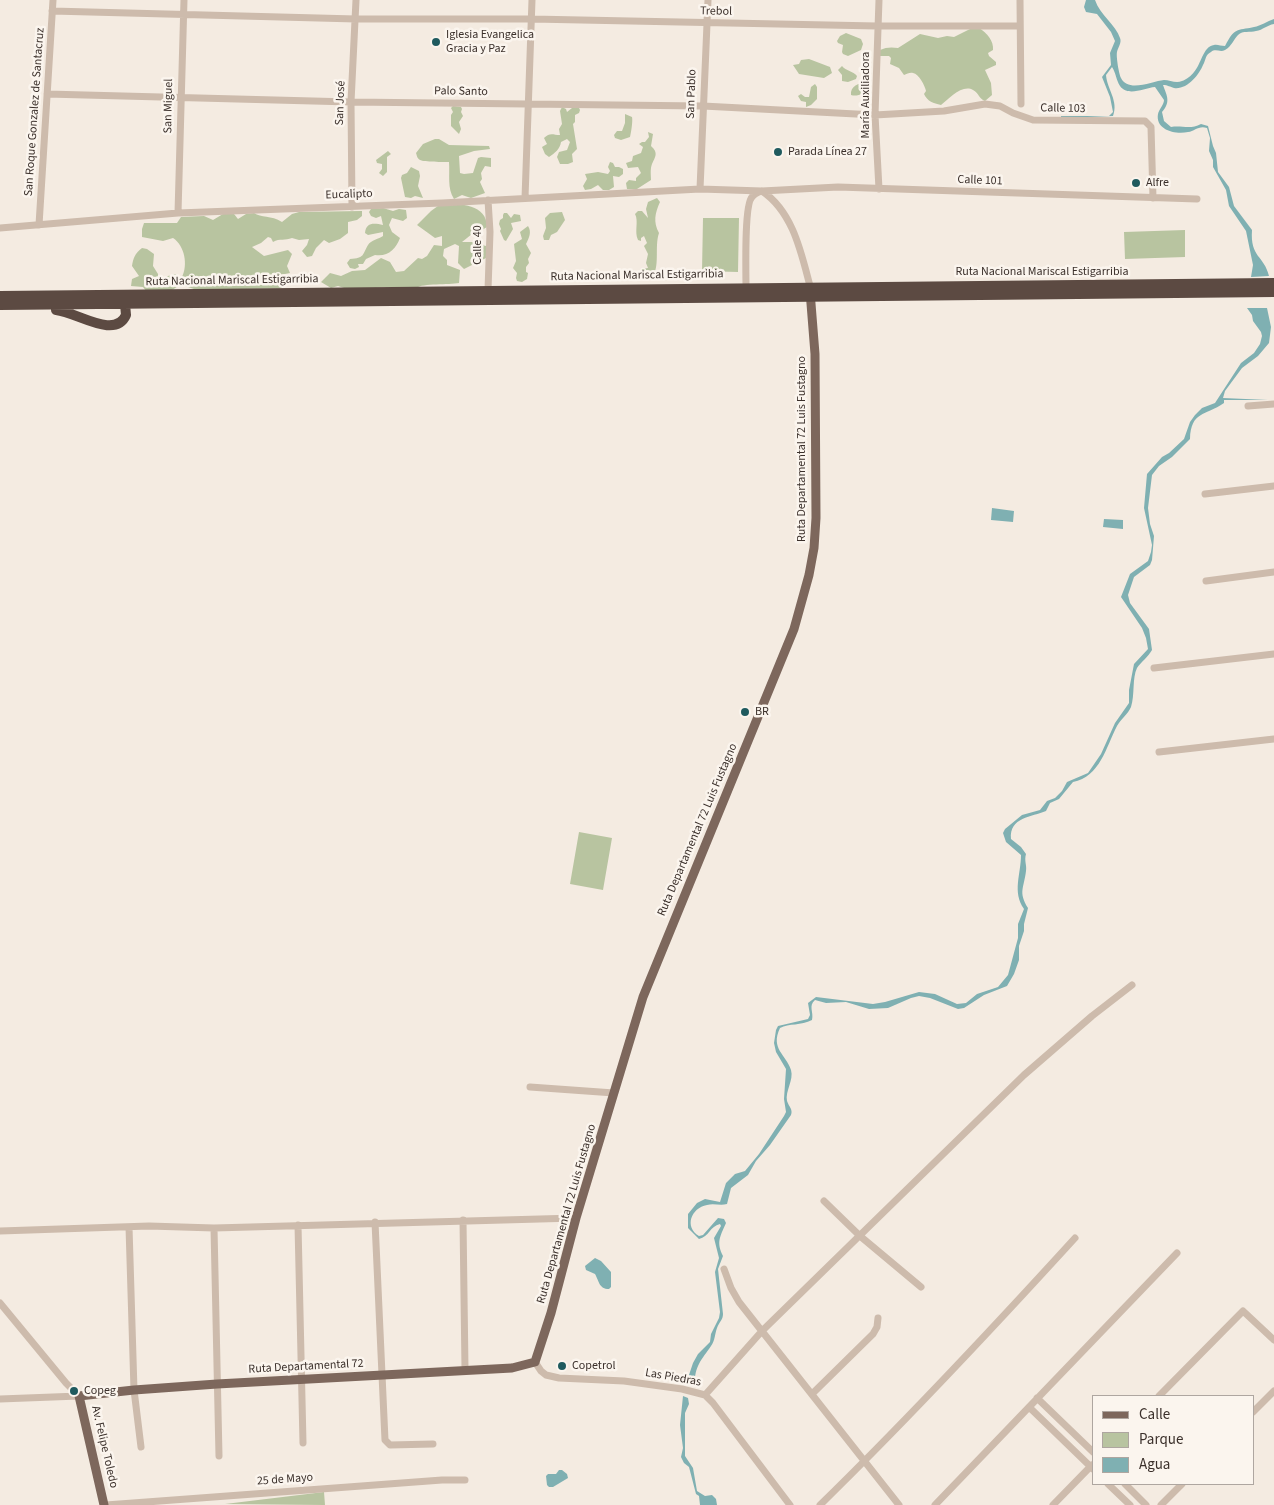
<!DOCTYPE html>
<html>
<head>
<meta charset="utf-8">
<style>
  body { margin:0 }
  #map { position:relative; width:1274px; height:1505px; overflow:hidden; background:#f4ebe1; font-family:"Source Sans 3",sans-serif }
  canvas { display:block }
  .legend { position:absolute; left:1092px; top:1395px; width:162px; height:90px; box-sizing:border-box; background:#fbf5ee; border:1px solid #aea6a0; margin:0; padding:6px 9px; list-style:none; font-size:15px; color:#3b302b }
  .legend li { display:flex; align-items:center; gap:10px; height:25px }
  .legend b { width:25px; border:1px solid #aea6a0 }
</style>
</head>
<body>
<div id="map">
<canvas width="1274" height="1505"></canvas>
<ul class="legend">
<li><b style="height:6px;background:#7d675c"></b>Calle</li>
<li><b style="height:14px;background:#b8c4a0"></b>Parque</li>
<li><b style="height:14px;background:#7fb0b2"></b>Agua</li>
</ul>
</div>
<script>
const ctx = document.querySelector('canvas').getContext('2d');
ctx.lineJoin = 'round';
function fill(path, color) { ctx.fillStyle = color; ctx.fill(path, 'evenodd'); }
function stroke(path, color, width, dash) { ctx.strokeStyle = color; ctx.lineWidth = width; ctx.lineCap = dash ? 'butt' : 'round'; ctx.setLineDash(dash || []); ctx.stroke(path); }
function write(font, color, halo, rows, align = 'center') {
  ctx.font = font + ' "Source Sans 3",sans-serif'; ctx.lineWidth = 5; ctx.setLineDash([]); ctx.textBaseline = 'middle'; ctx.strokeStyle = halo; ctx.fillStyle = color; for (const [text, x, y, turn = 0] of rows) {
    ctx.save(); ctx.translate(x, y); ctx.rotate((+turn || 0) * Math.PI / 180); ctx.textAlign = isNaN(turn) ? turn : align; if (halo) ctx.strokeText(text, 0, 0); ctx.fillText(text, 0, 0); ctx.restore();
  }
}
const green = new Path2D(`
  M979 28C987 33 994 41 993 50L988 53 989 56 996 62V65L985 70 991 83 992 95 985 101C979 99 979 93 973 90 962 84 949 99 941 105 933 103 928 102 924 94L926 91C925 86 919 74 913 73 910 72 907 74 904 75L899 68 890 64 891 58 889 56H879L880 50C886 47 892 47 898 48L920 34 938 38 947 36 954 37 970 29Z
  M846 33 861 39 863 44 861 50 848 56 843 54 842 52 843 45 838 43 837 41 840 36Z
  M809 59 830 67 832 73 824 78 799 74 793 65 799 64 801 60Z
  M842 66C846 71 853 71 857 76L856 79 848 82 842 81V75L838 70Z
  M866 82 869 83 871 89C864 93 858 97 851 95 850 86 859 83 866 82Z
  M815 84 817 87V99L811 105 806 107V102L801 101 798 96 801 94 805 97H809L811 87Z
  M453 106 461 107 462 109 461 112 463 116 459 122 461 129 459 134 451 126V115L453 112 451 108Z
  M562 107 566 109 567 112 572 108H579L580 110 579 113 575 115V122L573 124 577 149 572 154 573 162 568 164H560L557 157 559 152 567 150 570 142 567 139 561 142C560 149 555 153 549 157L545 154 542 147 547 144 544 138C550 132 553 135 560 135L559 129 562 124 560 111Z
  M625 114 632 117C633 121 631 133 630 137L621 140 615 138 614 135 617 131H622L625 123Z
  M648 132 653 134 651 146C659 153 655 157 652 164 650 169 651 175 651 180L637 189H627L626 183 629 180 636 181V178L641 173 638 167 628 168 626 163 632 161 633 156 641 153 643 147 639 144 642 142H645L649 137Z
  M435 139H439L449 145 489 146 490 149 474 151 459 156 460 173 464 174 473 173 478 158 481 157 491 158V167L485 166 481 173 482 179 480 182 485 193 471 198 462 195 454 199C447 188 450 175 449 162 444 162 424 162 420 160 417 158 417 156 416 153L423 144Z
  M388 151 391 154 387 157V172L383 176 379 173 382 169V164L377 163 376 160Z
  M610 162 613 163 615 167H619L623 169V174L619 177 613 176 614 187 609 190H603L598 185 591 189 585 190 583 186 587 179 585 174 598 172 608 174 610 171 608 167Z
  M411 167 419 171 420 176 418 186 423 198 415 196 411 198 405 197 401 178 402 175 407 173Z
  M657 198 660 202C655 213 653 222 659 233 654 248 661 266 651 280L648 279 642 272V269L648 268 646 263 648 254 644 246 647 243 644 236 641 238V241L638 240C634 232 639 221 635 214L638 211H642L648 218 646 209 648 202Z
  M442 203C460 204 487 204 487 227L482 230 476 227 472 234 462 242H473L476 240 482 245 486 246V258L464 269 458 263 459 246 455 244 444 249 443 256 447 260V265L460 270 459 283C449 285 423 283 416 288L384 287 368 289 344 288 338 286 331 288 321 282 330 273 341 276 352 271 365 270 381 258 390 262 396 272 404 271 418 258 422 259 427 256 434 245 442 246V236L435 238 417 225 431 211Z
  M383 208 393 211 399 209 406 210 407 218 403 221 392 218 389 225 392 232 400 238C396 249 388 257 375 255L366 259 363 264H358L359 267 355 269 350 268 347 263 350 259C365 258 362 255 368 245 371 240 379 239 383 236V232L368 235 365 233C366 222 374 223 383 225L381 216 376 218 371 216 369 212 371 209Z
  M362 211V216L357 220 348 222V233L340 239 329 243 324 240 316 248 312 256 307 257 302 251 307 245 309 239 299 240 292 238C285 241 280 238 273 242L271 238 268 237 261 243 252 247 264 256 288 250 292 254 287 266 290 273 280 275 279 279 284 288 197 290 185 286 182 277C188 265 185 246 173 238L163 241 142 237V229L144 223H177L181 217 204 216 213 220 223 214H234L238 219 246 214 254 213C261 218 271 215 282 222L292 214 299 212Z
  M562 212 565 220 557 232 551 235 549 240H544L543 236 546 228 545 218 550 213Z
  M504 213H507L511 218 514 214 520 215 521 221 511 223 513 229 506 241 504 240 500 231 501 229 499 224 500 220 503 218V215Z
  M703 218H739L738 272 702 271Z
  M528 226C532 232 529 238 526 244L531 253 528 259 529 263 526 267V272L528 273 527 279 522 282 517 281 516 278 517 273 513 268 516 261 514 244 522 239 520 232Z
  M1185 230V257L1125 259 1124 232Z
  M142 248 147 249 154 254 153 266 158 274V276L163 279 168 276 176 274 180 284C171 294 160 292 147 292L143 287 131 286 132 279 139 276 132 266C133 259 135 253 142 248Z
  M579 832 612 838 603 890 570 884Z
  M324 1492 325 1505 225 1504Z`);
const water = new Path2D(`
  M1086 0H1095C1100 15 1116 25 1120 38 1122 43 1118 47 1117 52 1116 57 1119 74 1121 78 1128 93 1153 81 1164 80 1170 80 1176 84 1182 81 1186 80 1192 75 1194 72 1201 65 1203 46 1214 45 1217 44 1221 46 1225 46 1235 27 1236 31 1254 27 1261 26 1267 21 1274 19V24C1267 25 1263 30 1256 31 1250 33 1243 30 1238 35 1233 40 1232 46 1225 50 1220 53 1216 48 1211 52 1205 55 1206 60 1203 65 1199 75 1187 90 1174 88 1170 87 1168 85 1163 85 1167 96 1171 102 1162 112L1164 121 1171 127C1182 125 1190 130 1201 124L1208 126 1213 146 1216 153 1218 172 1229 187 1234 206 1252 230C1250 258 1264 255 1269 276L1251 277 1253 265 1246 231 1229 206 1226 190 1213 167V160L1209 151 1210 138 1207 128C1199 125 1195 131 1188 132 1176 135 1155 130 1158 114 1159 109 1164 105 1164 100L1155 87C1144 88 1128 97 1120 86 1116 80 1116 73 1112 67L1106 75C1107 89 1119 101 1113 116L1061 118V116H1109L1113 112 1110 97 1102 77 1111 65 1110 53 1115 41 1111 32 1097 14 1086 12 1084 7Z
  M1247 308H1267L1271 327 1269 343 1258 356 1242 368 1225 391 1223 398 1268 400H1224V403C1205 416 1191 411 1190 439L1172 457 1159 466 1152 475 1148 508 1150 524 1154 536 1152 560 1150 565 1134 577 1128 595 1130 603 1149 629 1152 650C1148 657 1141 662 1137 668 1132 678 1135 695 1131 707 1128 714 1121 719 1117 726 1106 747 1100 777 1073 782L1059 799 1050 803 1046 811C1032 817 1009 817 1011 839L1021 847 1026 854C1024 861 1027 865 1026 871 1024 888 1018 892 1028 908L1024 924V931L1019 946V960L1014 974 1007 986 984 995 964 1008 958 1009 930 998 919 996 911 998 888 1008 869 1009 846 1002 826 1003 815 1000C808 1006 814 1012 812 1020 801 1026 789 1023 780 1028 770 1049 786 1054 791 1070 794 1080 785 1091 787 1101 789 1107 793 1109 791 1115L770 1145 756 1161 748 1175 731 1188 727 1204C720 1206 714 1203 707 1205 691 1208 684 1227 699 1236L703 1235 718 1218 724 1219 726 1223C720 1237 716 1242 723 1256L718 1269 723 1314C723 1320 719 1322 717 1328 715 1333 715 1341 711 1346 702 1359 694 1367 695 1384L685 1381 688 1378 693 1363 698 1354 710 1342 711 1334 719 1318 720 1312 715 1272 719 1258 714 1238 721 1226 720 1224C710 1226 709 1237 699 1239L688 1228V1214L697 1203 705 1199 720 1202 726 1183 735 1174 745 1171 759 1154 784 1116 786 1112 784 1099 786 1069 776 1052 774 1043 776 1030 778 1026 808 1019 810 1015 808 1003 816 997 873 1004 885 1002 919 992 935 994 957 1004 966 1003 977 994 998 987 1008 975 1018 938V924L1024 909C1012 892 1021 874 1021 855L1006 842 1003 833 1005 829 1022 815 1040 810 1047 801 1055 798 1062 791 1067 782 1088 773 1101 754 1115 723 1129 703V690L1134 664 1148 649 1146 638 1142 628 1121 597 1130 574 1148 561 1151 552 1152 545 1144 508 1147 474 1162 457 1169 453 1184 439 1190 422 1195 415 1202 408 1215 403 1241 363 1254 353 1260 344 1262 336 1261 332 1253 321 1252 315Z
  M992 508 1014 511 1013 522 991 520Z
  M1104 519 1123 520V529L1103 527Z
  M595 1258 601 1261 611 1272V1287L609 1289C599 1289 599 1281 595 1274L586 1270 585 1266Z
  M683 1396 688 1398 689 1404 685 1413V1456L693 1468 697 1491 705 1496 712 1495 716 1499 717 1505H700L699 1496 696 1494 689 1467 684 1463 681 1457 683 1448 680 1425Z
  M559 1470H562L567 1474 568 1478 553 1487H549L547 1485 546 1476 548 1474H556Z`);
const minor = new Path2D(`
  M879 0 875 115 879 189
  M1020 0 1021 104
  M52 11 356 19H532L877 26H1020
  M47 94 351 102 703 106 875 115 944 111 985 104 1000 106 1013 113 1033 120 1145 121 1151 127 1153 198
  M700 189 708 0
  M762 191C793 212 801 252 810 286
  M525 198 532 0
  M352 207 351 102 356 0
  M178 213 184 0
  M39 225 53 0
  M0 228 178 213 442 203 700 189 762 191 838 187 1197 199
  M746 288C746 273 744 205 752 197 754 194 759 192 762 191
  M488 290 490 232 488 200
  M1248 406 1274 404
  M1205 494 1274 486
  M1206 581 1274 572
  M1154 668 1274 654
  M1159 752 1274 739
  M530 1087 614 1093
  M824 1201 860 1236 921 1287
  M463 1220 465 1369
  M375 1222 385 1440 390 1445 433 1444
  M298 1225 303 1443
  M129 1227 134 1390 141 1447
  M214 1228 219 1456
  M0 1231 149 1226 214 1228 576 1218
  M724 1269 731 1288 739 1302 899 1505
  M0 1303 66 1383 79 1396
  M535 1362 541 1371 546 1375 559 1378 624 1381 682 1389 705 1395 713 1403 790 1505
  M812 1394 873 1334 877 1327 878 1318
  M705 1395 762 1331 1024 1075 1092 1016 1132 985
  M1159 1396 1243 1311 1274 1340
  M1037 1398 1093 1452
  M0 1399 79 1396
  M1029 1407 1093 1469
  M1253 1412 1274 1391
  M1108 1484 1130 1505
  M1125 1484 1146 1505
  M106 1505 442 1480H465
  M820 1505C908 1419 992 1329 1075 1238
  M935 1505 1177 1253
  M1053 1505 1092 1465
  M1161 1505 1182 1484`);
const major = new Path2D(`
  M104 1505 79 1396 134 1390 217 1384 512 1368 535 1362 551 1313 576 1218 643 997 794 629 809 575 814 548 816 518 815 354 810 291`);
const highway = new Path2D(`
  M0 296 1274 283
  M0 305 1274 292
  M56 310C77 312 115 340 126 315L125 304 122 299`);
const markers = [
  [436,42,5,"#1f5a5e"],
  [778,152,5,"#1f5a5e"],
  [1136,183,5,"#1f5a5e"],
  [745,712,5,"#1f5a5e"],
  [562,1366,5,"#1f5a5e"],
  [74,1391,5,"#1f5a5e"]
];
const streetNames = [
  ["Trebol",716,12,1],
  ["Palo Santo",461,92,1],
  ["San Pablo",692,94,-88],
  ["María Auxiliadora",866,95,-90],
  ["San José",341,103,-88],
  ["San Miguel",169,106,-89],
  ["Calle 103",1063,109,1],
  ["San Roque Gonzalez de Santacruz",35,112,-86],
  ["Calle 101",980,181,2],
  ["Eucalipto",349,195,-2],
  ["Calle 40",478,245,-90],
  ["Ruta Nacional Mariscal Estigarribia",1042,272],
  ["Ruta Nacional Mariscal Estigarribia",637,276,-1],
  ["Ruta Nacional Mariscal Estigarribia",232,281,-1],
  ["Ruta Departamental 72 Luis Fustagno",802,449,-90],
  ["Ruta Departamental 72 Luis Fustagno",698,830,-67],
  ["Ruta Departamental 72 Luis Fustagno",567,1214,-74],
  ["Ruta Departamental 72",306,1367,-3],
  ["Las Piedras",673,1378,10],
  ["Av. Felipe Toledo",104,1447,77],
  ["25 de Mayo",285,1480,-4]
];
const poiNames = [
  ["Iglesia Evangelica",446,35],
  ["Gracia y Paz",446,49],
  ["Parada Línea 27",788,152],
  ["Alfre",1146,183],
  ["BR",755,712],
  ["Copetrol",572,1366],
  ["Copeg",84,1391]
];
fill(green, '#b8c4a0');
fill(water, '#7fb0b2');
stroke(minor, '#cdbbac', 7);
stroke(major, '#7d675c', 9);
stroke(highway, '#5c4a42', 10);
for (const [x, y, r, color] of markers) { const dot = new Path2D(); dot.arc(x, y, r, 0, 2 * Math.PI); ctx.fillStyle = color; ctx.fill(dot); stroke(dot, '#fbf5ee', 2); }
write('12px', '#3b302b', '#fbf5ee', streetNames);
write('12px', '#3b302b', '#fbf5ee', poiNames, 'left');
</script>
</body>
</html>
